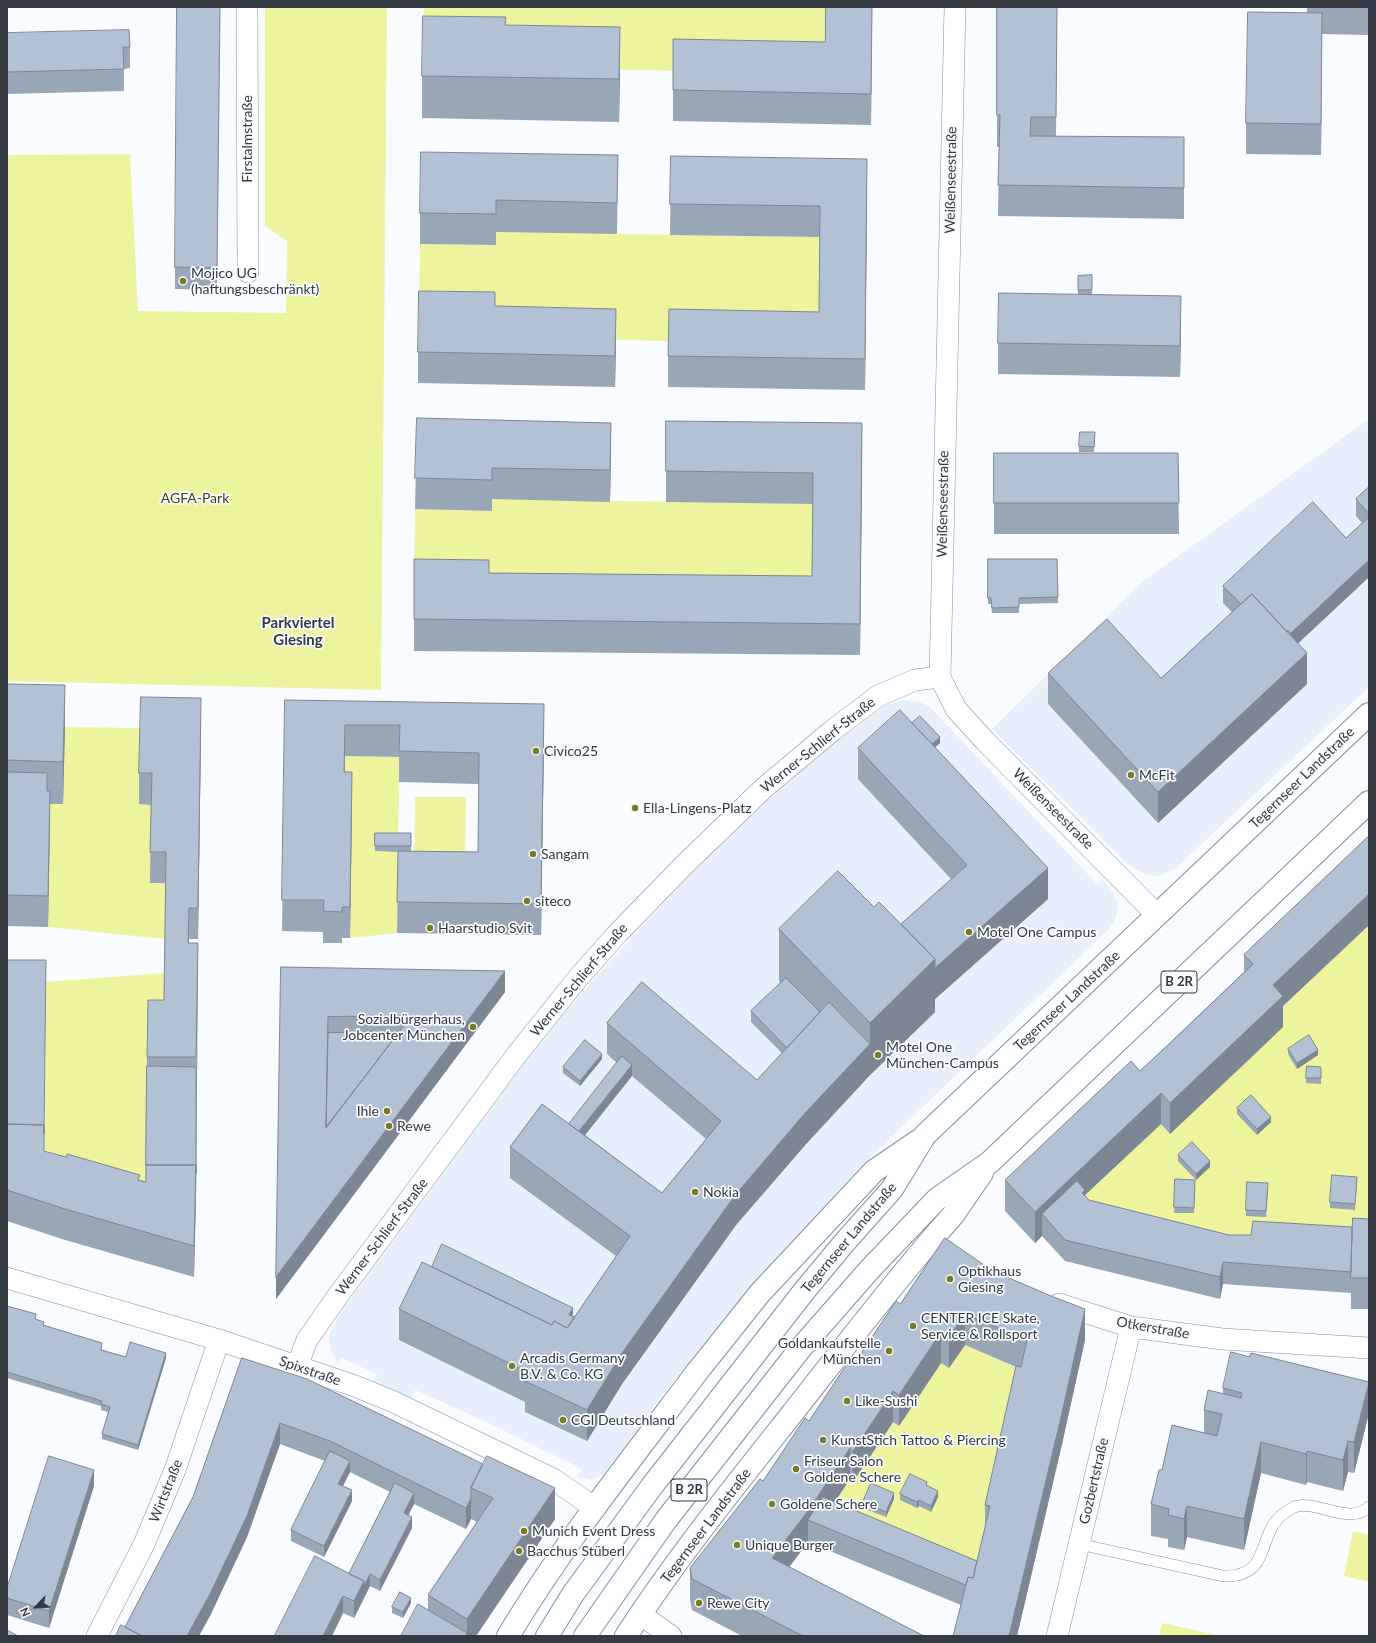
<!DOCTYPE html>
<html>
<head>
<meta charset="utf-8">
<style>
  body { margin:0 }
  #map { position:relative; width:1376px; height:1643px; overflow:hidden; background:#f8fbff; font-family:Lato,sans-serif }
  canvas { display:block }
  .frame { position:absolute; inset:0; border:8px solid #343a41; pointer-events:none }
  .north { position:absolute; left:16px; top:1587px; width:40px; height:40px; -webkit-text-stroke:3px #f8fbff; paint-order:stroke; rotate:245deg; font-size:11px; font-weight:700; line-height:16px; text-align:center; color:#343a41 }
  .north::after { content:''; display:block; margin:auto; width:14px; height:18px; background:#343a41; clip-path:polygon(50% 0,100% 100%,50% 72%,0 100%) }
</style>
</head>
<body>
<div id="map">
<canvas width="1376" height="1643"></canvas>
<div class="frame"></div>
<div class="north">N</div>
</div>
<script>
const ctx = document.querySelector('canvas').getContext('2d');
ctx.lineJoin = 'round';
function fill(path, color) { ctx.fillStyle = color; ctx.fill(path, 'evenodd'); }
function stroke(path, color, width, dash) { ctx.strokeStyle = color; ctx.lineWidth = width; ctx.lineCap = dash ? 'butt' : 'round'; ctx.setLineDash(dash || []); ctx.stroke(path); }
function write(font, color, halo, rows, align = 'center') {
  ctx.font = font + ' Lato,sans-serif'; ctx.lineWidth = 3.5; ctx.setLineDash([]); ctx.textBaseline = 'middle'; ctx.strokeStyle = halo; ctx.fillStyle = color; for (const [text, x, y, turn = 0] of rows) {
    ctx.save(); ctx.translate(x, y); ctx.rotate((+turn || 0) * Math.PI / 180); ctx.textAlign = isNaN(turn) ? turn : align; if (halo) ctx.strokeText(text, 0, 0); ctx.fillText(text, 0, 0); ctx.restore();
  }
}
const built = new Path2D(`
  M1369 419V687L1177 867 1168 873 1156 876 1142 873 1128 864 992 729 1142 582Z
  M905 700 918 701 930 707 1098 885 1103 880 1111 890 1118 905 1116 918 1107 931 865 1162 821 1210 726 1317 663 1394 605 1473 592 1480 578 1477 582 1469 491 1424 415 1390 411 1398 374 1382 377 1374 341 1358 338 1364 330 1349 329 1337 331 1329 346 1305 530 1056 558 1021 600 972 702 862 770 798 840 738 888 704Z`);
const green = new Path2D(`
  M265 7H387L381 690 7 681V155L130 154 138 311 286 313 287 241 265 226Z
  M424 7H826L825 73 505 68 423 58Z
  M496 232 820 237 819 343 616 340 419 322 420 244 495 245Z
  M492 499 813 504 812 607 414 590 415 509 492 511Z
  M65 727 141 728 152 805 166 883 165 939 48 927 50 823 47 804H63Z
  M345 756 400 757 398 838 375 851 398 852 397 933 350 938 352 803H344Z
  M415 797H466L465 870 414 869Z
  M1369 925V1249L1253 1243 1077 1203 1161 1124 1170 1134 1283 1027 1273 1016Z
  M165 973 164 1031 148 1038 146 1196 44 1182 46 982Z
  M965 1345 1027 1372 979 1584 823 1519 850 1479 853 1481 892 1424 893 1422 899 1426 941 1363 949 1368Z
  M1353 1531 1369 1535V1582L1344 1576Z
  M1162 1623 1221 1636H1159Z`);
const lane = new Path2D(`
  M1079 1544 1223 1576C1274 1578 1255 1531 1286 1512 1289 1510 1292 1508 1294 1507 1316 1499 1349 1526 1369 1507`);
const street = new Path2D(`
  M247 7 248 272
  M955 7 940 677 956 709 985 741 1157 915
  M7 1278 219 1340 355 1386 394 1402 553 1479 595 1508
  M1059 1304 1131 1327 1222 1339 1369 1348
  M297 1366 307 1340 337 1297 518 1053 578 978 617 934 685 864 765 787 833 730 878 696 915 680 940 677
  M640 1614 671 1636
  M97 1636 144 1544 175 1470 219 1340
  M1057 1636 1131 1327`);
const secondary = new Path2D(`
  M508 1636C564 1543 632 1458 697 1372
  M626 1636C676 1559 734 1487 791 1415 839 1354 887 1291 938 1232`);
const highway = new Path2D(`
  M938 1232 953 1215 982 1173
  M697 1372 760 1293 874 1171 918 1141
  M547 1636 573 1594 652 1486 805 1290 844 1243 892 1189 925 1135 1369 714
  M585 1636 666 1520 800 1349 871 1268 937 1199 990 1162 1369 802`);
const wall = new Path2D(`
  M220 7 217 290 175 289V267Z
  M872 7 871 125 673 121V90L825 42Z
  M997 7H1057L1056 136 1184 137V219L998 216 999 147H997Z
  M1307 7H1369V35L1322 34 1321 155 1246 154V123L1307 13Z
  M506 25 620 69 619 122 422 118V76Z
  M7 33 130 47V68L124 69V91L7 94Z
  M618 155 617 234 496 232V245L420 244V213Z
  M671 156 867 190 865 390 668 387V356L819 312 820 237 670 235Z
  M1092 275V295L1181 327 1180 377 998 374V343L1078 294V276Z
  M495 306 616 340 615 387 418 383V352Z
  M417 418 611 454 610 502 492 499V511L415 509Z
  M666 421 862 454 860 655 414 651V559L489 573 812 576 813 504 666 502Z
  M1095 438 1094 452H1079V446Z
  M994 453H1178L1179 534H994Z
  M1369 487V579L1368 578 1298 643 1307 684 1158 823 1048 704V673L1161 678 1232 612 1223 603V586L1346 538 1362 523 1356 516V499Z
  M988 559H1057L1058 603 1019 604V613H992L991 604H988Z
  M7 684 65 727 63 804H50L48 927 7 926Z
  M285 700 544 735 541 935 397 933 398 852 375 851V833H411V851L478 852 479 784 399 782V757L345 756V772L352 803 350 938H342V943H323V932L282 931Z
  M912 723 940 743 935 747 1048 899 935 999V1012L870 1075 806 1144 736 1225 622 1384 587 1441 525 1412V1402L399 1340V1309L432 1267 573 1314 572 1316 575 1317 616 1256 510 1178V1147L569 1124 617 1063 607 1054V1023L757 1080 782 1053 751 1022V1011L781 983 779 981V929L874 907 901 924 951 879 858 779V748ZM632 1076 706 1139 662 1193 585 1135Z
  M201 729 198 939H189V943L198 974 196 1196 194 1277 65 1240 7 1221V960L44 1151 146 1182V1165L147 1057 164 1000 166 883H150L151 805 139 804V773Z
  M1369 836V925L1283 1006V1027L1255 1054 1170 1134 1161 1124 1085 1195 1089 1200 1229 1235H1251L1352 1227 1369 1219V1309H1351V1293L1223 1284 1220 1299 1065 1261 1042 1236 1035 1243 1005 1211V1180L1140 1071 1244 972V955Z
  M281 967 505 992 276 1299Z
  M1288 1049 1318 1055 1297 1069 1288 1054Z
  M602 1059 580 1086 563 1073V1067Z
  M1321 1072V1084L1306 1083V1078Z
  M1237 1108 1271 1122 1257 1135 1237 1114Z
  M1178 1155 1210 1167 1196 1180 1178 1161Z
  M1175 1179 1195 1180 1194 1213H1174Z
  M1357 1183 1355 1210 1330 1208V1202Z
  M1268 1188 1266 1217 1246 1216V1210Z
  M945 1238 1085 1340 1062 1444 1017 1636H953L961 1605 808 1542 789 1567 924 1636H742L692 1610 690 1599V1568L763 1481 809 1421 900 1304ZM965 1345 1016 1367 985 1505V1529L977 1561 835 1502 850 1479 853 1482 892 1424 893 1422 899 1426 941 1363 949 1368Z
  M7 1306 36 1319 44 1325 102 1349V1350L126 1357 166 1358 138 1450 102 1439V1434L108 1412 101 1410V1406L7 1378Z
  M242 1358 555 1519 476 1636H401L428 1610V1595L477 1522 471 1519 466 1529 414 1504 408 1515 412 1528 380 1591 370 1586 354 1618 343 1613 332 1636H275V1635L349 1574 390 1492 350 1472 343 1486 352 1501 324 1557 291 1541V1530L325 1461 280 1444 247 1537 210 1616 125 1627 193 1497Z
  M1223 1388 1369 1413 1354 1473 1348 1472 1343 1491 1307 1482 1306 1485 1261 1473 1244 1550 1187 1537 1184 1550 1168 1547V1539L1151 1536V1504L1162 1470 1204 1433V1410L1223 1394Z
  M927 1485 938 1497 931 1512 919 1506 917 1508 900 1500V1494Z
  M94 1486 49 1628 7 1615V1598Z
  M894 1499 886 1517 863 1508V1502Z
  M411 1603 403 1618 392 1613V1607Z`);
const shadedWall = new Path2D(`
  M872 7 871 125V94Z
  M1322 13V44L1321 155V124Z
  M620 27V69L619 122V79Z
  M867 159V190L865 390V359Z
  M1181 296V327L1180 377V346Z
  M616 309V340L615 387V356Z
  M611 423V454L610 502V470Z
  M862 423V454L860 655V624Z
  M1368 561V578L1291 650V633Z
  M1307 653V684L1158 823V792Z
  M65 685V727L63 804V762Z
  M201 698V729L198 939V908Z
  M544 704V735L541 935V904Z
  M940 737V743L919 762V756Z
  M352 772V803L350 938V907Z
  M50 791V823L48 927V896Z
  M1048 868V899L935 999V1012L870 1075V1023L935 959Z
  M1369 894V925L1283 1006V1027L1170 1134V1103L1273 985Z
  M198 943 196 1196 194 1277V1246L196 1173Z
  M505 971V992L276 1299V1277Z
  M870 1044V1075L806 1144 736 1225 622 1384 587 1441V1410L622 1353 736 1194 806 1112Z
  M1318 1050V1055L1297 1069V1063Z
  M602 1054V1059L580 1086V1081Z
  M632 1065V1076L569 1155V1144Z
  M1161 1093V1124L1085 1195V1211L1042 1214V1236L1035 1243V1212Z
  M1271 1117V1122L1257 1135V1129Z
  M1210 1161V1167L1196 1180V1174Z
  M1223 1262V1284L1220 1299V1277Z
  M573 1308V1314L569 1320V1315Z
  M1085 1309V1340L1062 1444 1017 1636H1009Z
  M965 1314V1345L949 1368V1337Z
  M941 1332V1363L899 1426V1395Z
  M166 1353V1358L138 1450V1445Z
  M1369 1382V1413L1354 1473V1442Z
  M893 1391V1422L853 1482V1451Z
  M280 1423V1444L247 1537 210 1616 199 1636H187Z
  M1348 1441V1472L1343 1491V1460Z
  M1261 1442V1473L1244 1550V1519Z
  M850 1448V1479L819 1525 808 1520V1542L772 1590V1558Z
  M1307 1451V1482L1306 1485V1454Z
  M350 1461V1472L338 1495V1484Z
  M94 1470V1486L49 1628V1611Z
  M555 1488V1519L476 1636H467V1619Z
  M352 1490V1501L324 1557V1546Z
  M938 1491V1497L931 1512V1506Z
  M414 1493V1504L404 1524V1513Z
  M894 1493V1499L886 1517V1512Z
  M471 1498V1519L466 1529V1508Z
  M919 1500V1506L917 1508V1502Z
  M1187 1506V1537L1184 1550V1519Z
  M412 1517V1528L380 1591V1580Z
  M370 1574V1586L354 1618V1601L364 1581Z
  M343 1596V1613L332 1636H323Z
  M411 1598V1603L403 1618V1612Z`);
const building = new Path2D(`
  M177 7H220L217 268 175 267Z
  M826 7H872L871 94 673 90V39L825 42Z
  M997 7H1057L1056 117H1031L1030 136 1184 137V188L998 185 1000 115H997Z
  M1248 12 1322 13 1321 124 1246 123Z
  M423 16 506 17 505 25 620 27 619 79 422 76Z
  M129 30 130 47H123L124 69 7 72V33Z
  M421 152 618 155 617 203 496 200V214L420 213Z
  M671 156 867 159 865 359 668 356 669 309 819 312 820 206 670 204Z
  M1092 275V290H1078V276Z
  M419 291 495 292V306L616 309 615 356 418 352Z
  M999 293 1181 296 1180 346 998 343Z
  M417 418 611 423 610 470 492 468V480L415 478Z
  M666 421 862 423 860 624 414 619V559L489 560V573L812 576 813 473 666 471Z
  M1080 432H1095L1094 447 1079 446Z
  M994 453H1178L1179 503H994Z
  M1369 487V514L1356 499Z
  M1313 502 1346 538 1369 517V562L1368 561 1291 633 1288 630 1287 632 1252 594 1241 604 1223 586Z
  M988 559H1057L1058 597 1019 598V607L992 608 991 598H988Z
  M1252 594 1307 653 1158 792 1048 673 1107 619 1161 678Z
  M7 684 65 685 63 762 7 760Z
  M141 697 201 698 198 908H189L188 943H198L196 1057H147L148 1000H164L166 852H150L152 773H139Z
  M285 700 544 704 541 904 397 902 398 851 478 852 479 761V753L399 751 400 725H345L344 772H352L350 907H342V912L323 911 324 900H282Z
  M900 710 1048 868 935 968V959L901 924 967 865 858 748Z
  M920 716 940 737 932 744 912 723Z
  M7 772 47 773V791H50L48 896 7 895Z
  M375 833H411V846H375Z
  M1369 836V894L1273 985 1283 996 1170 1103 1161 1093 1035 1212 1005 1180 1131 1061 1140 1071 1167 1046 1253 964 1244 955Z
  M838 871 874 907 879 902 935 959 870 1023 779 929Z
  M7 960H46L44 1134V1125L7 1124Z
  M281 967 505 971 276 1277ZM411 1016 326 1128 328 1017Z
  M786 978 820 1012 787 1048 751 1011Z
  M642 982 757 1080 829 1002 870 1044 806 1112 736 1194 622 1353 587 1410 525 1381 529 1373 399 1309 422 1262 552 1325 554 1321 567 1328 630 1236 510 1147 542 1104 662 1193 721 1121 607 1023Z
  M399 1032 326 1127 328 1033Z
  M1309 1035 1318 1050 1297 1063 1288 1049Z
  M585 1040 602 1054 580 1081 563 1067Z
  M622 1056 632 1065 579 1131 569 1124Z
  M147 1066 196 1067V1173V1165H146Z
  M1307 1066 1321 1067V1078H1306Z
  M1251 1095 1271 1117 1257 1129 1237 1108Z
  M7 1124 44 1125V1151L66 1157 67 1154 140 1175 138 1180 146 1182V1165H196L194 1246 65 1209 7 1190Z
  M1192 1142 1210 1161 1196 1174 1178 1155Z
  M1332 1175 1357 1177 1355 1204 1330 1202Z
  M1175 1179 1195 1180 1194 1208 1174 1207Z
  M1077 1181 1085 1190 1082 1193 1089 1200 1229 1235H1251L1253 1221 1352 1227 1351 1272 1223 1262 1220 1277 1065 1240 1042 1214Z
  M1247 1182 1268 1183 1266 1211 1246 1210Z
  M1353 1218 1369 1219V1278H1351Z
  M945 1238 993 1271 1051 1296 1085 1309 1062 1413 1009 1636H953L968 1577 973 1578 990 1506 985 1505 1016 1366 1021 1367 1027 1340 965 1314 949 1337 941 1332 899 1395 893 1391 892 1393 853 1451 850 1448 808 1511 772 1558 924 1636H803L692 1579 690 1568 760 1479 763 1481 805 1418 809 1421 849 1361 854 1364 896 1301 900 1304Z
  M442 1244 573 1308 569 1315 575 1317 567 1328 554 1321 552 1325 432 1267Z
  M7 1306 36 1314 35 1319 44 1322 43 1325 102 1343 101 1350 108 1352 126 1357 130 1342 166 1353 138 1445 102 1434 110 1407 101 1404 102 1401 7 1372Z
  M1231 1352 1250 1357 1251 1353 1369 1382 1354 1442 1348 1441 1343 1460 1307 1451 1306 1454 1261 1442 1244 1519 1187 1506 1184 1519 1168 1515 1169 1509 1151 1504 1159 1470H1162L1172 1425 1217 1436 1222 1414 1204 1410 1208 1390 1241 1398 1242 1393 1223 1388Z
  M242 1358 307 1379 483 1464 471 1488V1498L466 1508 330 1441 280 1423 247 1516 210 1594 187 1636H142L125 1627 193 1497Z
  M330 1451 350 1461 338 1484 352 1490 324 1546 291 1530Z
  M49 1456 94 1470 49 1611 7 1598V1588Z
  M487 1456 555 1488 467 1619 428 1595 493 1498 471 1488Z
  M910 1474 927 1482 926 1485 938 1491 931 1506 919 1500 917 1502 900 1494Z
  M395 1483 414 1493 404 1513 412 1517 380 1580 370 1574 364 1586V1581L349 1574Z
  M871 1483 894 1493 886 1512 863 1502Z
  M823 1497 977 1561 973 1578 968 1577 966 1585 808 1520Z
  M315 1556 364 1581 354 1601 343 1596 323 1636H277L275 1635Z
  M400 1592 411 1598 403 1612 392 1607Z
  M418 1604 467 1633 465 1636H401Z
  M121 1625 142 1636H116Z
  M7 1630 18 1636H7Z`);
const markers = [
  [183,281,4,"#777c25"],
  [536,751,4,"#777c25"],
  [1131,775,4,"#777c25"],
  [635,808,4,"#777c25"],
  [533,854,4,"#777c25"],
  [527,901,4,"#777c25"],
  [430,928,4,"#777c25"],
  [969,932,4,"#777c25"],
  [473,1027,4,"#777c25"],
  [878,1055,4,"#777c25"],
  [387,1111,4,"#777c25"],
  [389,1126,4,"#777c25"],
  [695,1192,4,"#777c25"],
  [950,1279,4,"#777c25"],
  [913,1326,4,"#777c25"],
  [889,1351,4,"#777c25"],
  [512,1366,4,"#777c25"],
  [847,1401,4,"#777c25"],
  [563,1420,4,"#777c25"],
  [823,1440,4,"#777c25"],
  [796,1469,4,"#777c25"],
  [772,1504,4,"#777c25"],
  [524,1531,4,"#777c25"],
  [737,1545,4,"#777c25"],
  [519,1551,4,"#777c25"],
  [699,1603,4,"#777c25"]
];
const shields = [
  [1179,982,36],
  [689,1490,36]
];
const shieldNames = [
  ["B 2R",1179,982],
  ["B 2R",689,1490]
];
const streetNames = [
  ["Firstalmstraße",247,139,-90],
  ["Weißenseestraße",951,180,-89],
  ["Weißenseestraße",943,504,-89],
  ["Werner-Schlierf-Straße",818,745,-39],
  ["Tegernseer Landstraße",1302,778,-44],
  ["Weißenseestraße",1053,809,45],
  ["Werner-Schlierf-Straße",579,980,-50],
  ["Tegernseer Landstraße",1067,1001,-43],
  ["Werner-Schlierf-Straße",382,1237,-53],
  ["Tegernseer Landstraße",849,1238,-50],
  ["Otkerstraße",1153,1328,10],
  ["Spixstraße",310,1371,19],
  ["Gozbertstraße",1094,1481,-77],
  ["Wirtstraße",166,1491,-68],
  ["Tegernseer Landstraße",706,1526,-53]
];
const poiNames = [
  ["Mojico UG",191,273],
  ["(haftungsbeschränkt)",191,289],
  ["Civico25",544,751],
  ["McFit",1139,775],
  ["Ella-Lingens-Platz",643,808],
  ["Sangam",541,854],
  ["siteco",535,901],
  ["Haarstudio Svit",438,928],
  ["Motel One Campus",977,932],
  ["Sozialbürgerhaus,",465,1019,"right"],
  ["Jobcenter München",465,1035,"right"],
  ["Motel One",886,1047],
  ["München-Campus",886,1063],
  ["Ihle",379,1111,"right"],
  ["Rewe",397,1126],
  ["Nokia",703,1192],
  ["Optikhaus",958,1271],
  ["Giesing",958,1287],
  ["CENTER ICE Skate,",921,1318],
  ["Service & Rollsport",921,1334],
  ["Goldankaufstelle",881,1343,"right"],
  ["München",881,1359,"right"],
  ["Arcadis Germany",520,1358],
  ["B.V. & Co. KG",520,1374],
  ["Like-Sushi",855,1401],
  ["CGI Deutschland",571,1420],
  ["KunstStich Tattoo & Piercing",831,1440],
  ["Friseur Salon",804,1461],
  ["Goldene Schere",804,1477],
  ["Goldene Schere",780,1504],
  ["Munich Event Dress",532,1531],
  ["Unique Burger",745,1545],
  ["Bacchus Stüberl",527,1551],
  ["Rewe City",707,1603]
];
const parkNames = [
  ["AGFA-Park",195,498]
];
const neighbourhoodNames = [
  ["Parkviertel",298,623],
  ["Giesing",298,640]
];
fill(built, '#e7f0fa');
fill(green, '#edf49d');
stroke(lane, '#8290a1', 12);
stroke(street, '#8290a1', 22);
stroke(secondary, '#8290a1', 24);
stroke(highway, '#8290a1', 24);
stroke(lane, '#fff', 11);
stroke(street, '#fff', 21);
stroke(secondary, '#fff', 22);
stroke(highway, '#fff', 22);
fill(wall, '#99a6b5');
fill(shadedWall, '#7d8794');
fill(building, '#b2c1d3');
stroke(building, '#7d8794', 1);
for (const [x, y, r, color] of markers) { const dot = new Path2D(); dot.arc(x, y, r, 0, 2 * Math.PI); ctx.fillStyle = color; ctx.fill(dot); stroke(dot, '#f8fbff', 1.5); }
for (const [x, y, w] of shields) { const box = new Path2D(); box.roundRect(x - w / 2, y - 11, w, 22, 3); ctx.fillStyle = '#f8fbff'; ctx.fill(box); stroke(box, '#343a41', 1); }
write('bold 13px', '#343a41', null, shieldNames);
write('14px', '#343a41', '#f8fbff', streetNames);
write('14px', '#343a41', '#f8fbff', poiNames, 'left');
write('14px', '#3f4217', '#f8fbff', parkNames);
write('bold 15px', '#343a41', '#f8fbff', neighbourhoodNames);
</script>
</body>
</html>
